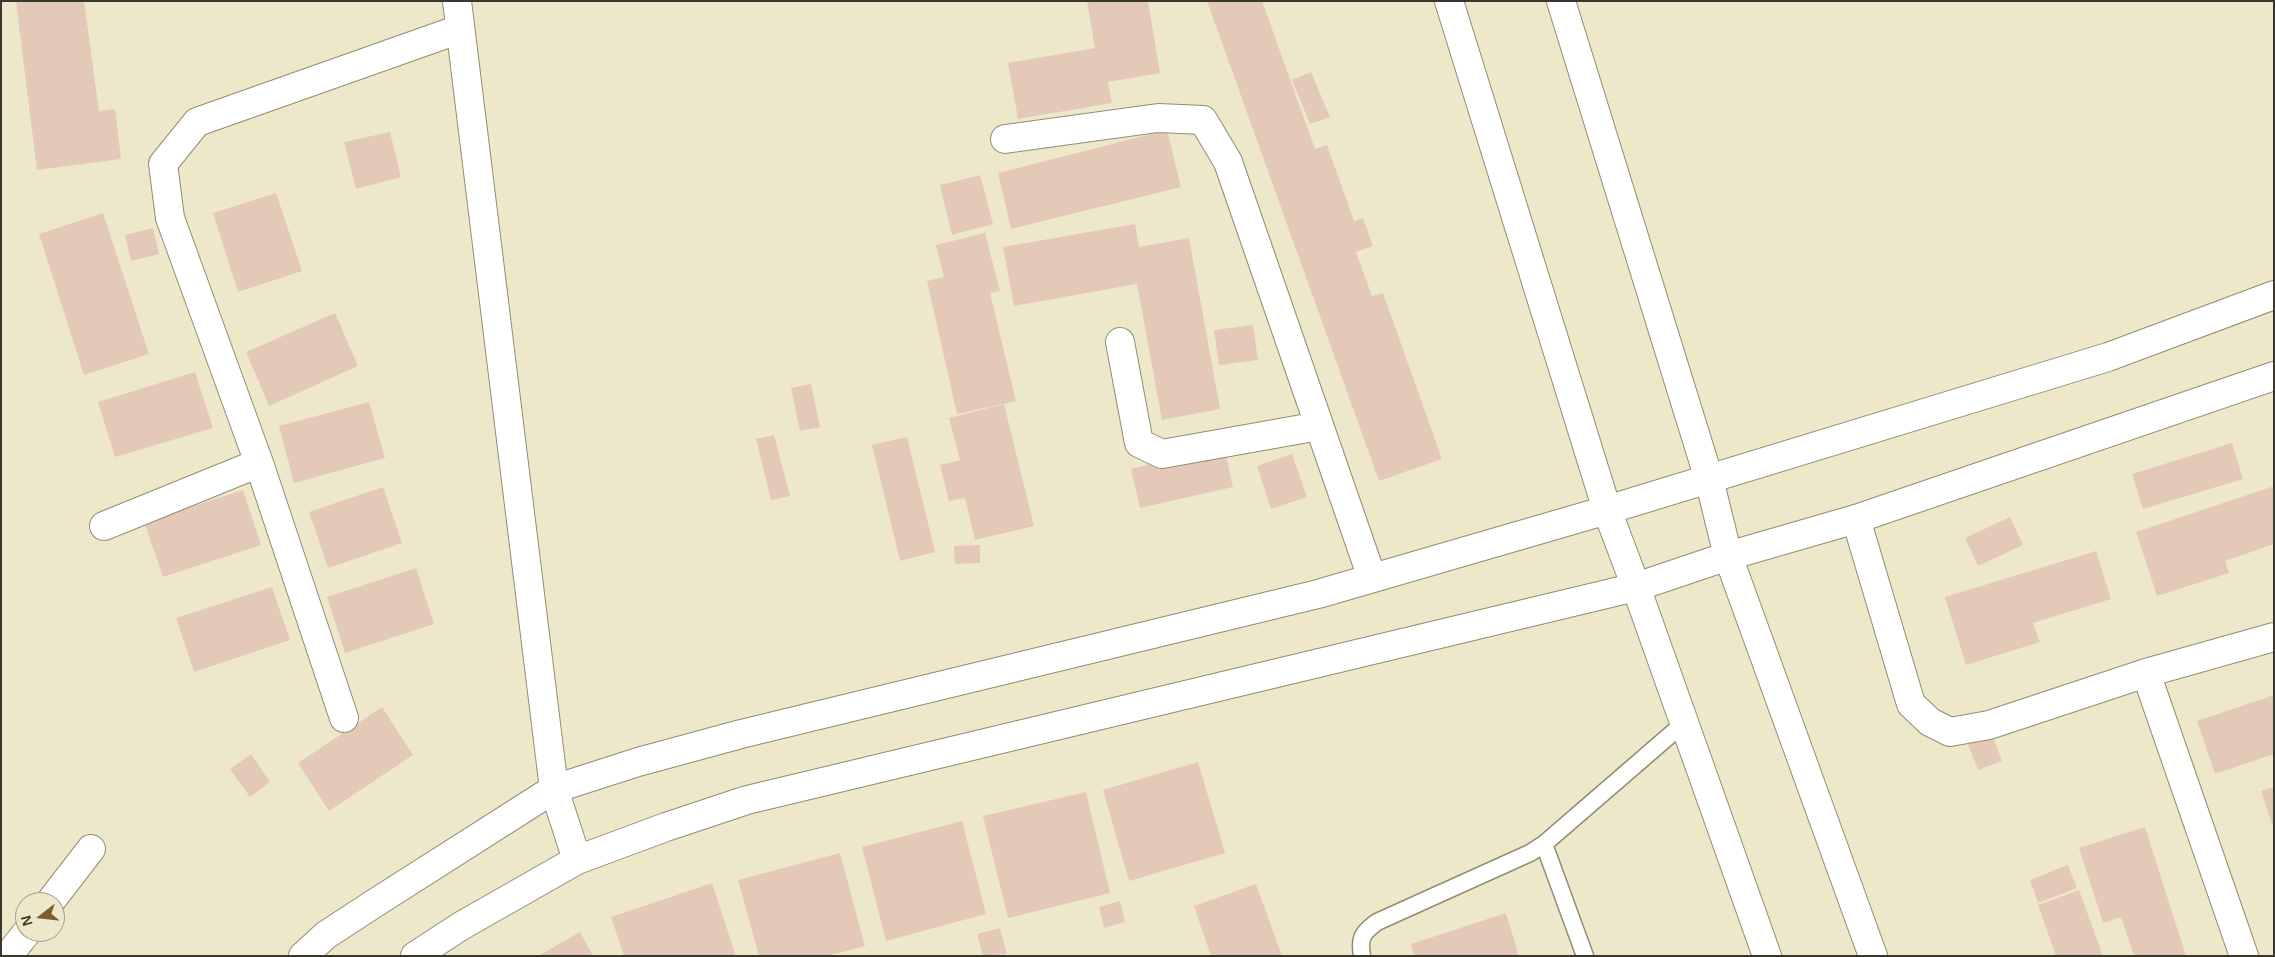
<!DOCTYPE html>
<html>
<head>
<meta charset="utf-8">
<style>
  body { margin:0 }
  #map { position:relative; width:2275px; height:957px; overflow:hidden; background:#eee8cb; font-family:Helvetica,sans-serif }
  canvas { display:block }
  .frame { position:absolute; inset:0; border:2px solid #3a372c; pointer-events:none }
  .north { position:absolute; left:15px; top:892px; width:50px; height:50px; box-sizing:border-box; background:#eee8cb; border:1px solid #a6a18b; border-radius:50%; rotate:254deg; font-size:14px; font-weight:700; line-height:20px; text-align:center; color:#3a372c }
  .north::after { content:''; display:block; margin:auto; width:18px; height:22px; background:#7b5f32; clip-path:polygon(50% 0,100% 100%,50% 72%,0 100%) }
</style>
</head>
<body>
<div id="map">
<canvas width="2275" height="957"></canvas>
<div class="frame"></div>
<div class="north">N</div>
</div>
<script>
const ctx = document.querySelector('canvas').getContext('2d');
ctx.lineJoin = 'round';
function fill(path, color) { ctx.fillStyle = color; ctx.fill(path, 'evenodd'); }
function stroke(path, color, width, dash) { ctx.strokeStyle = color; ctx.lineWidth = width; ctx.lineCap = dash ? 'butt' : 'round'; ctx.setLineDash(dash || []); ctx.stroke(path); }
const building = new Path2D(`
  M16 1H84L99 111 115 109 121 159 37 170Z
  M1087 1H1148L1160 73 1108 82 1112 103 1018 119 1008 63 1095 48Z
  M1207 1H1262L1315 149 1327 145 1354 221 1363 218 1373 246 1356 252 1372 296 1383 293 1442 459 1379 481Z
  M1311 72 1330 117 1310 124 1292 80Z
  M1167 130 1181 187 1011 229 998 173Z
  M390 132 401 177 356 189 344 142Z
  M980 175 993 224 952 235 940 185Z
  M276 193 302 271 238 292 213 213Z
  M103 213 149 354 84 375 39 234Z
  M1135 224 1139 247 1189 238 1220 409 1162 420 1137 284 1014 306 1003 247Z
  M153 228 159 254 131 261 125 235Z
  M985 233 1000 291 990 293 1016 401 957 414 927 281 944 277 936 245Z
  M335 313 358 366 269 406 246 352Z
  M1253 325 1258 360 1219 365 1214 330Z
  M195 372 213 428 115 457 98 402Z
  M811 384 820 427 800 431 791 388Z
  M369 402 385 458 294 483 279 426Z
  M1004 404 1034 526 975 540 965 498 949 501 940 465 960 460 949 418Z
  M774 435 790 496 771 500 756 439Z
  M907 437 935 552 900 561 872 445Z
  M2232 443 2243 479 2143 509 2132 474Z
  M1224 446 1233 487 1140 508 1131 469Z
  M1292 454 1307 497 1271 509 1257 466Z
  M2274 486V544L2225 561 2229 573 2157 596 2136 532Z
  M383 487 402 543 328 568 309 512Z
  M243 490 261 545 163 577 144 522Z
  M2010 517 2023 545 1978 566 1965 538Z
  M980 545V563L955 564 954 546Z
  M2096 551 2111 599 2033 623 2040 642 1966 665 1945 597Z
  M416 568 434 624 345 653 327 597Z
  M272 587 290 640 194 672 176 618Z
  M2274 695V754L2215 774 2197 721Z
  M382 707 413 755 329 811 298 763Z
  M1990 729 2002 761 1978 770 1966 739Z
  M251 754 270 782 250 797 230 769Z
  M1198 762 1225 853 1129 881 1103 790Z
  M2274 787V823L2272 824 2261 791Z
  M1086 792 1110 893 1008 918 983 816Z
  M962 821 986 914 886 941 862 847Z
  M2145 827 2186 956H2134L2121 917 2103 923 2079 848Z
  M840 853 865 946 827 956H759L738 880Z
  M2068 865 2077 888 2038 903 2030 880Z
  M712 883 736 956H624L611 917Z
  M1256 884 1282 956H1211L1194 906Z
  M2079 890 2103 956H2056L2038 905Z
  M1120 901 1125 922 1104 928 1099 907Z
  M1506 913 1519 956H1414L1411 944Z
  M1000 928 1007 954 983 956 977 934Z
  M580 932 593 956H538Z`);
const service = new Path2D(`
  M1544 844 1585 956
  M1362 956C1359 938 1362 933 1377 922L1530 853 1544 844 1684 723`);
const minor = new Path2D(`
  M457 1 554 789 577 860
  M1005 139 1158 118 1203 120 1228 162 1372 578
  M1120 342 1139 443 1162 454 1319 426
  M259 463 344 718
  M1856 519 1911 704 1930 722 1950 732 1989 725 2146 673 2274 637
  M104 526 259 463 170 218 163 164 197 122 460 29
  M2146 673 2244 956
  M50 902 91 849
  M8 956 27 932`);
const tertiary = new Path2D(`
  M1449 1 1607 510 1636 587 1767 956
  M1561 1 1709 479 1728 556 1873 956
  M303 956 326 935 375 903 554 789 638 762 741 734 1318 594 1607 510 2108 357 2274 295
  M415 956 461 926 577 860 666 827 747 800 1636 587 1728 556 1856 519 2274 376`);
fill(building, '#e5c9b8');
stroke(service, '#928c71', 19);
stroke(minor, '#928c71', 30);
stroke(tertiary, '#928c71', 30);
stroke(service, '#fff', 16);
stroke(minor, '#fff', 28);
stroke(tertiary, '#fff', 28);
</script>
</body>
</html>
